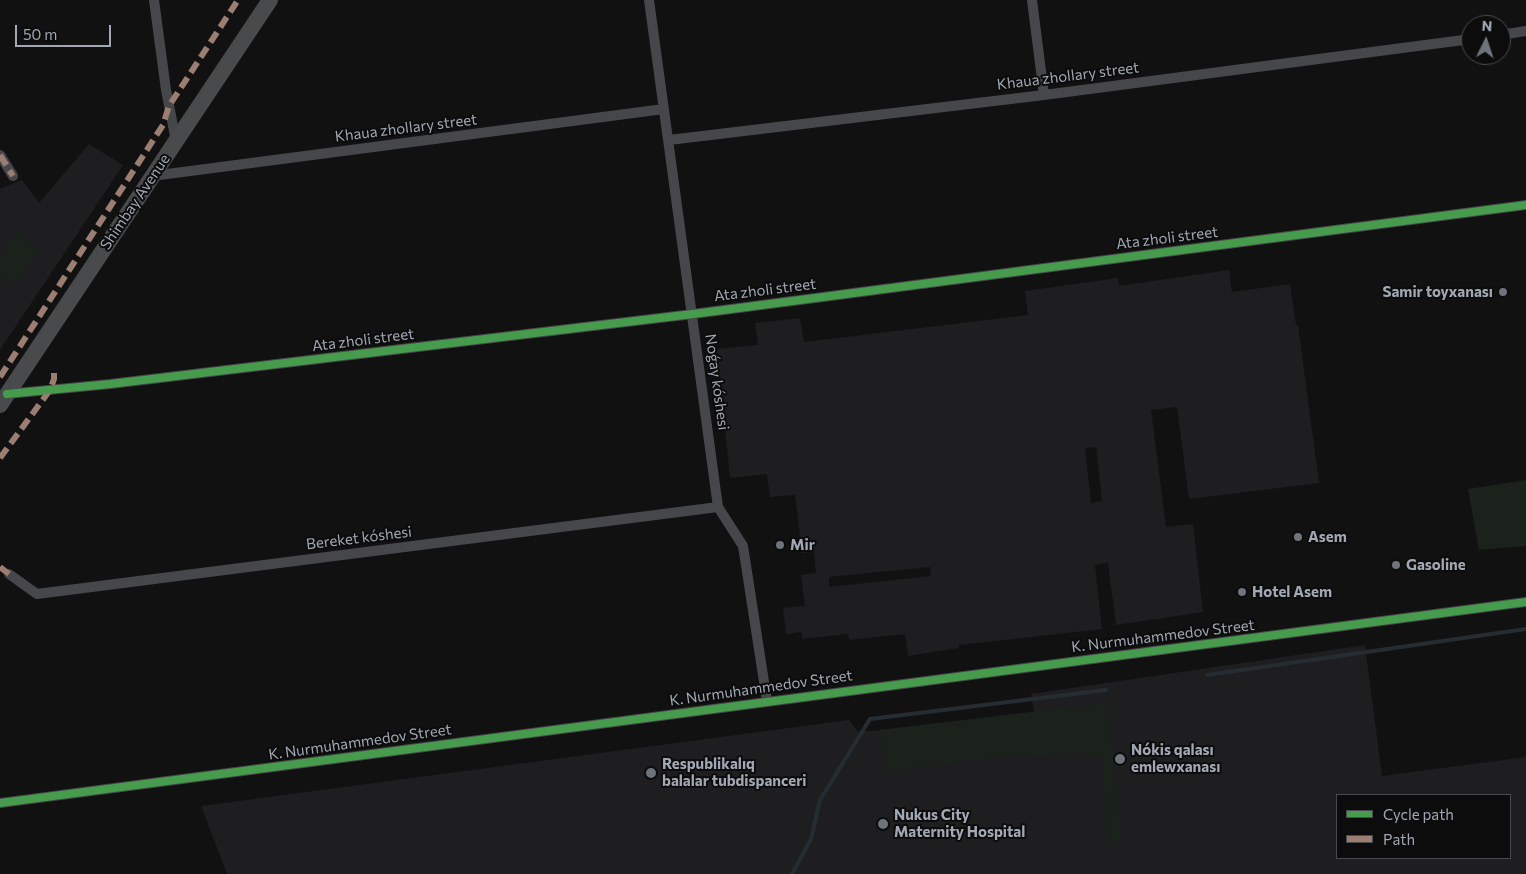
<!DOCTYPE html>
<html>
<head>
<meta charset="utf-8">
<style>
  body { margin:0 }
  #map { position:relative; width:1526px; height:874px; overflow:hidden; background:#111112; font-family:Commissioner,sans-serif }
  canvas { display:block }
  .legend { position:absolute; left:1336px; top:794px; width:175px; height:65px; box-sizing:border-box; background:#0c0c0d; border:1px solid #484a4f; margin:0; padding:6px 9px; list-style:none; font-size:15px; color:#a1a8b3 }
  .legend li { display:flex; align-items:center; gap:10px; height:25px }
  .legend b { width:25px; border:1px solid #484a4f }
  .north { position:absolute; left:1461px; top:15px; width:50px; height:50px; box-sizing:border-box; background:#0c0c0d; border:1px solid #484a4f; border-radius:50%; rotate:4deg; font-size:14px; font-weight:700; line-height:20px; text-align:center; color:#a1a8b3 }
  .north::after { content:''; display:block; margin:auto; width:18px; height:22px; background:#6f737b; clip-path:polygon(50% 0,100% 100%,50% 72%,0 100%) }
  .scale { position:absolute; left:15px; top:25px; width:96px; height:22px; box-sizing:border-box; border:2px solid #a1a8b3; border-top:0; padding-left:6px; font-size:15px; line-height:18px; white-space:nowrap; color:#a1a8b3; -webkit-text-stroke:4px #0c0c0d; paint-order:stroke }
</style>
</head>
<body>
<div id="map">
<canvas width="1526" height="874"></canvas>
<ul class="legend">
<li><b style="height:6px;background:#469c4c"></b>Cycle path</li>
<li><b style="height:6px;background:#9b7d72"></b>Path</li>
</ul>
<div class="north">N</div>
<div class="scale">50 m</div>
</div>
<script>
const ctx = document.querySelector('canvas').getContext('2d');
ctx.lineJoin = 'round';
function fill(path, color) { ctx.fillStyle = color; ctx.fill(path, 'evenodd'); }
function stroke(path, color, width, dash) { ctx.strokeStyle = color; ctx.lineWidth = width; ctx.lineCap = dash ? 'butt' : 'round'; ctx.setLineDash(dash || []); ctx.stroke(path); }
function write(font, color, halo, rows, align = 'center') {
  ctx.font = font + ' Commissioner,sans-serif'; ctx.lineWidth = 4; ctx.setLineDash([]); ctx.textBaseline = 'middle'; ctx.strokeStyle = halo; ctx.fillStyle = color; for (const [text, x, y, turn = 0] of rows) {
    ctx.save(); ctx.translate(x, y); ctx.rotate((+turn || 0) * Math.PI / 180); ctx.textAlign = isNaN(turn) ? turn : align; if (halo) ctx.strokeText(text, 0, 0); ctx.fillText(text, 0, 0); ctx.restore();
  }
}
const built = new Path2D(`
  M89 144 123 165 0 350V189L22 180 39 203Z
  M1229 270 1232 292 1290 284 1296 325H1298L1319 483 1189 499 1177 407 1151 410 1166 527 1193 524 1203 612 1116 625 1108 563 1095 565 1102 629 959 645V648L908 656 905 634 849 640 848 634 802 639 801 632 786 634 783 608 805 606 801 575 816 573 814 552 802 553 795 495 770 497 767 474 730 478 717 349 758 345 755 323 800 318 804 342 1028 315 1025 291 1118 278 1119 286ZM1096 447 1102 501 1091 503 1085 448ZM930 567 931 576 829 587V577Z
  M1365 645 1382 776 1526 757V874H227L201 806 849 720 857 731H873L1034 712 1031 694ZM1337 795H1510V858H1337Z`);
const green = new Path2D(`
  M16 234 40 250 15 285 0 274V258Z
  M1526 480V546L1479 550 1468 489Z
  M1107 703 1122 834 1114 846 1108 847 1102 759 1088 752 978 759 887 771 879 730Z`);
const stream = new Path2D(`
  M1207 675 1526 629
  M792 874 811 839 820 800 870 719 1106 690`);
const minor = new Path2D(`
  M154 0 166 90 176 141
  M649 0 718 507 743 546 767 701
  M1032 0 1044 95
  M1501 35 1526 31
  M669 140 1044 95 1471 39
  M0 155 13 176
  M152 176 664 109
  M7 394 110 384 693 314 1526 205
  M9 574 37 594 718 507
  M0 803 1526 602`);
const primary = new Path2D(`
  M0 405 270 0`);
const quiet = new Path2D(`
  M0 155 13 176
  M0 377 163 125 169 106 238 0
  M0 458 50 390 54 379V367
  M0 567 9 574`);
const cycleway = new Path2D(`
  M7 394 110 384 693 314 1526 205
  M0 803 1526 602`);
const markers = [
  [1503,292,5,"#6f737b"],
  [1298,537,5,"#6f737b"],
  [780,545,5,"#6f737b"],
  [1396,565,5,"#6f737b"],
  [1242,592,5,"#6f737b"],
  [1120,759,6,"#6f737b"],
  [651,773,6,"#6f737b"],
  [883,824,6,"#6f737b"]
];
const streetNames = [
  ["Khaua zhollary street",1068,76,-7],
  ["Khaua zhollary street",406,128,-7],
  ["Shimbay Avenue",135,202,-56],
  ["Ata zholi street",1167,238,-7],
  ["Ata zholi street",765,290,-7],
  ["Ata zholi street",363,340,-7],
  ["Noǵay kóshesi",717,382,82],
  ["Bereket kóshesi",359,538,-7],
  ["K. Nurmuhammedov Street",1163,636,-7],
  ["K. Nurmuhammedov Street",761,688,-8],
  ["K. Nurmuhammedov Street",360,742,-8]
];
const poiNames = [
  ["Samir toyxanası",1493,292,"right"],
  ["Asem",1308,537],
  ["Mir",790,545],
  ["Gasoline",1406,565],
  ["Hotel Asem",1252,592],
  ["Nókis qalası",1131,750],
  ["emlewxanası",1131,767],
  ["Respublikalıq",662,764],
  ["balalar tubdispanceri",662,781],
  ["Nukus City",894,815],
  ["Maternity Hospital",894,832]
];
fill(built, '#1e1e20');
fill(green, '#1b221c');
stroke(stream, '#252d33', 4);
stroke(minor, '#46474a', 10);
stroke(primary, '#484a4c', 16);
stroke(quiet, '#9b7d72', 6, [12, 6]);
stroke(cycleway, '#469c4c', 8);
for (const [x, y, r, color] of markers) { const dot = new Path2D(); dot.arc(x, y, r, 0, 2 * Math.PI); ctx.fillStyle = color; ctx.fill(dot); stroke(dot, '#0c0c0d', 2); }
write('15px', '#a1a8b3', '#0c0c0d', streetNames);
write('bold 15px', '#a1a8b3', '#0c0c0d', poiNames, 'left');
</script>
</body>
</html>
